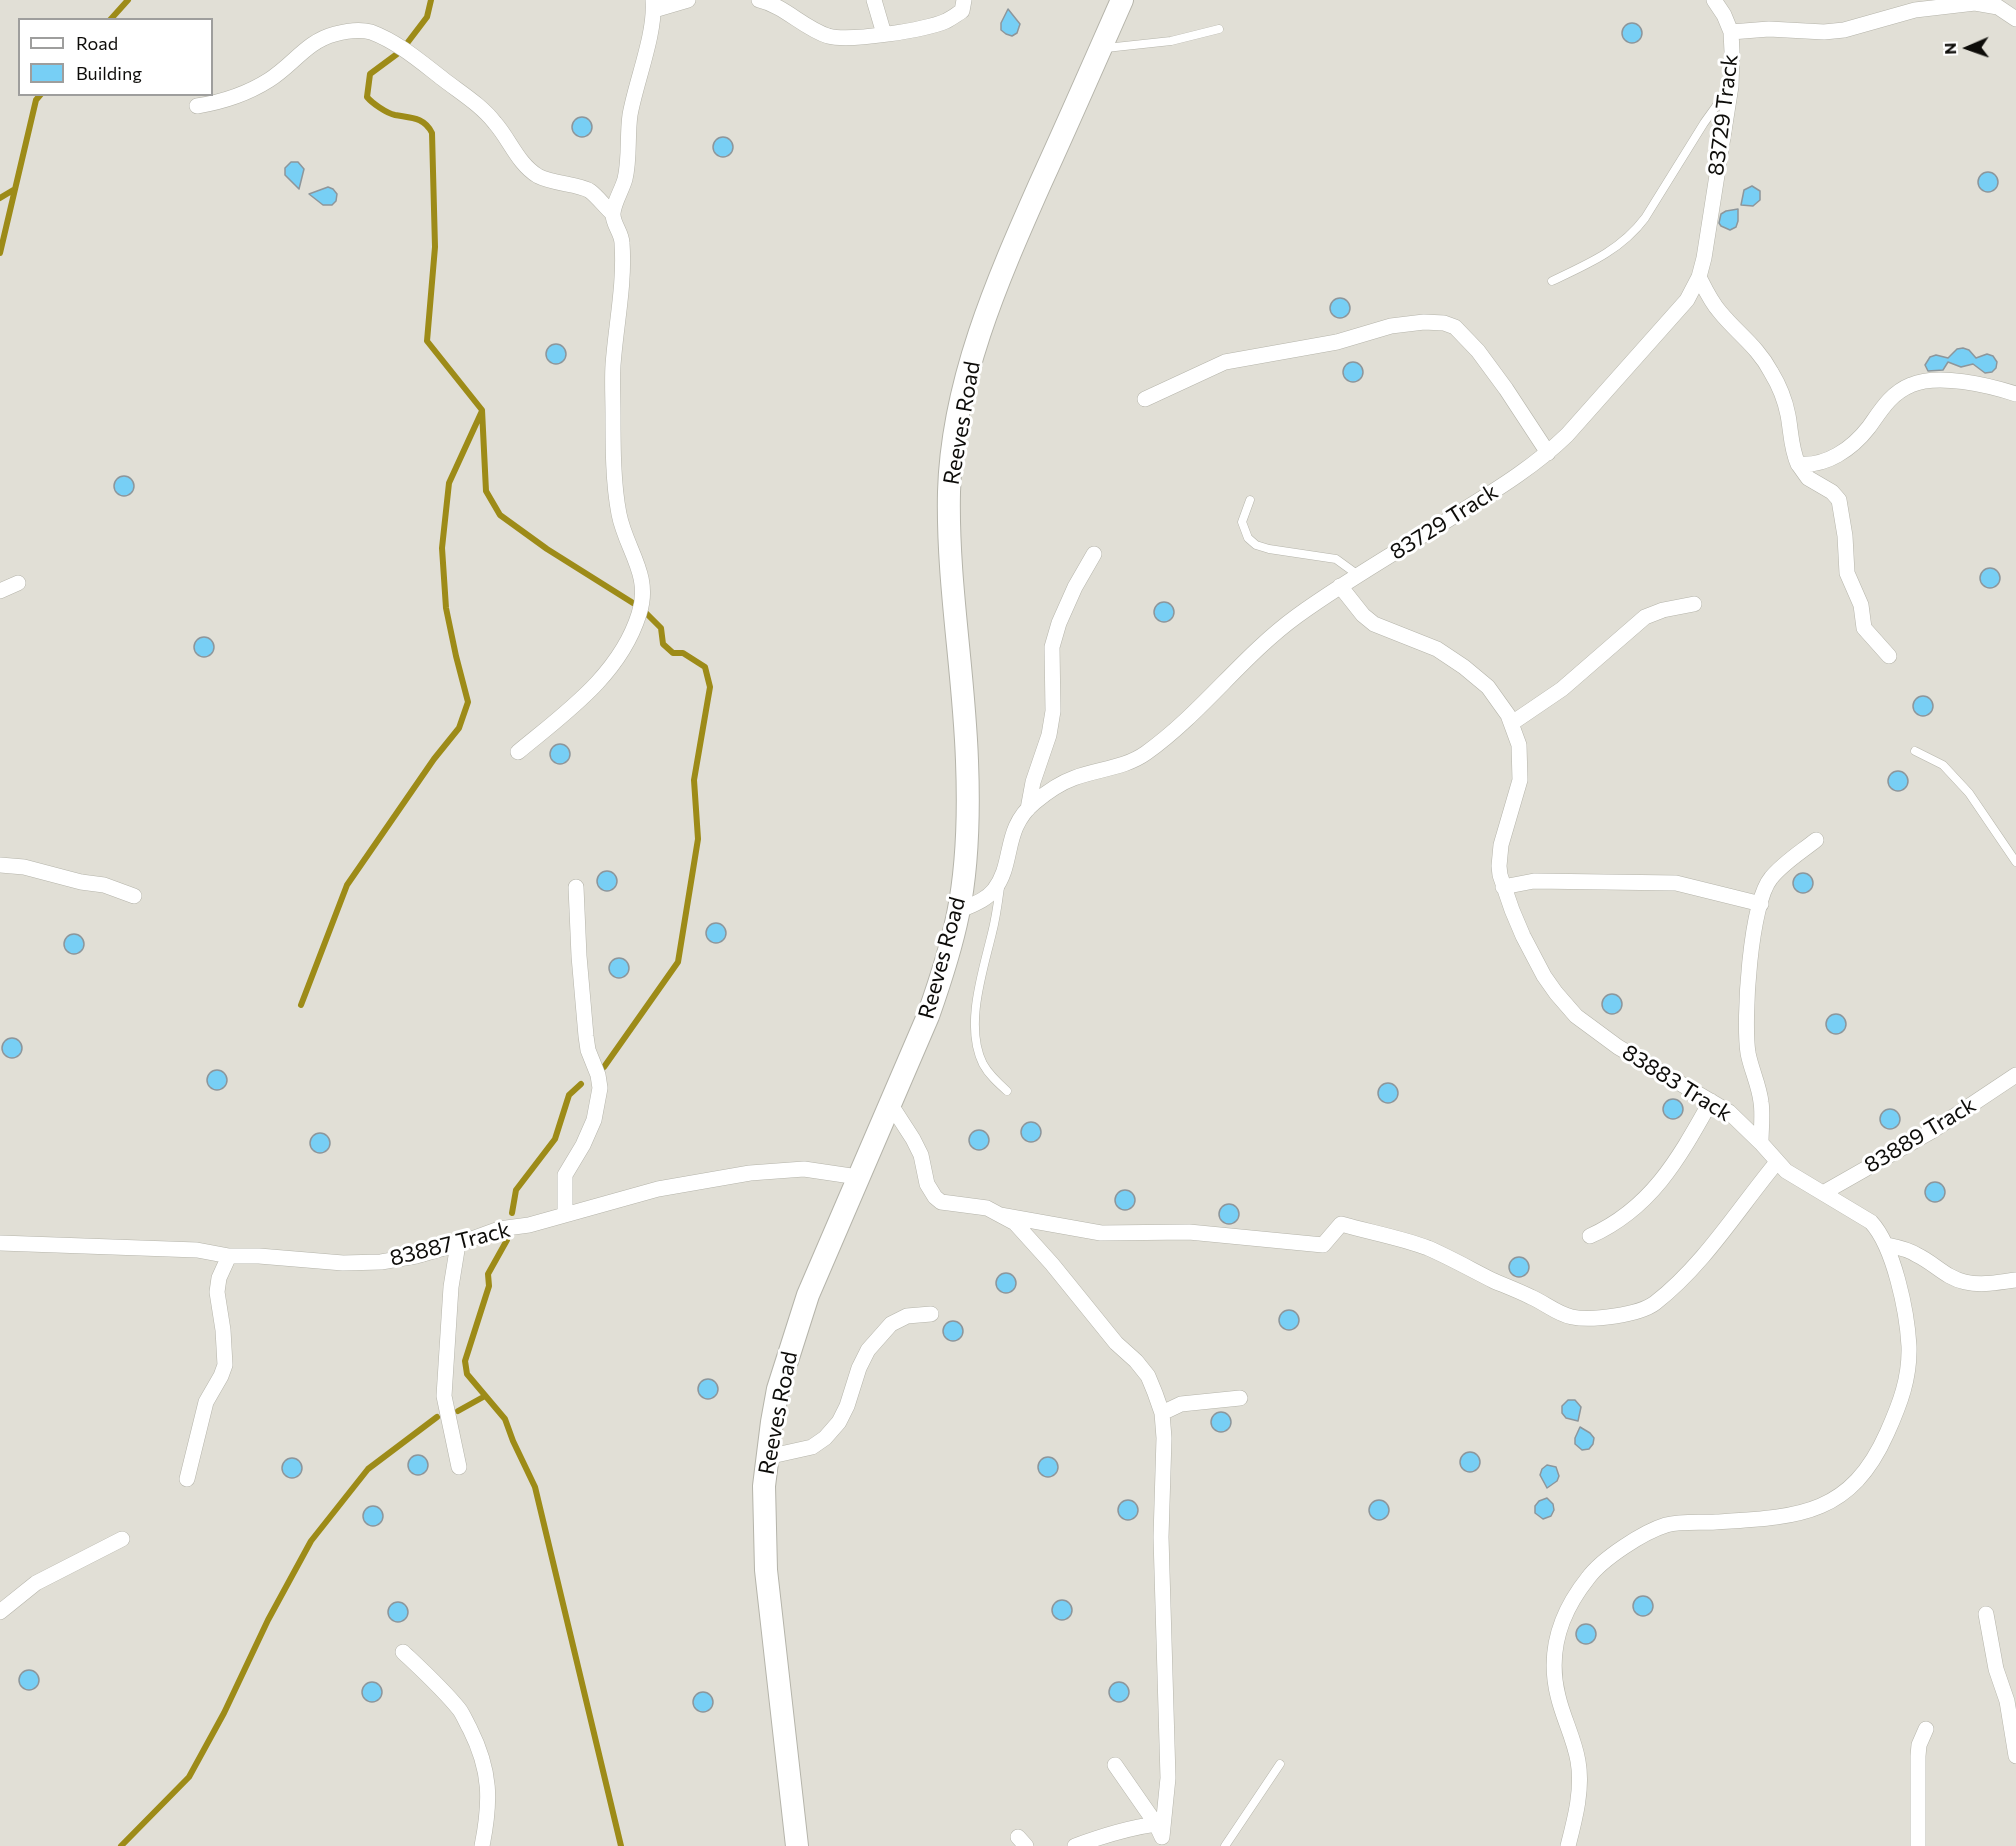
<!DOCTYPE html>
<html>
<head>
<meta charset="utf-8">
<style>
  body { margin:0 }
  #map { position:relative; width:2016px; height:1846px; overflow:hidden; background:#e1dfd6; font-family:Commissioner,sans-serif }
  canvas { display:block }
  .legend { position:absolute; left:18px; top:18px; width:195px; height:78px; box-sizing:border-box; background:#fff; border:2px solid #9e9e9d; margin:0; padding:8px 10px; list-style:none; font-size:18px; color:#0d0c09 }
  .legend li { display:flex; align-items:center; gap:12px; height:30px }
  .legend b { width:30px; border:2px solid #9e9e9d }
  .north { position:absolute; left:1938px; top:18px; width:60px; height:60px; -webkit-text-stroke:4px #fff; paint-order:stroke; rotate:268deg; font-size:16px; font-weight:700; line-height:24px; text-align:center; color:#0d0c09 }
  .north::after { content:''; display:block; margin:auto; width:21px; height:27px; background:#0d0c09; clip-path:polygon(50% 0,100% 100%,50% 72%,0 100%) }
</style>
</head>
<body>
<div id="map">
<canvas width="2016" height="1846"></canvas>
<ul class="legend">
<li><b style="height:8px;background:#fff"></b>Road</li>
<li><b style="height:16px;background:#77cff5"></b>Building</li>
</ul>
<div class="north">N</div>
</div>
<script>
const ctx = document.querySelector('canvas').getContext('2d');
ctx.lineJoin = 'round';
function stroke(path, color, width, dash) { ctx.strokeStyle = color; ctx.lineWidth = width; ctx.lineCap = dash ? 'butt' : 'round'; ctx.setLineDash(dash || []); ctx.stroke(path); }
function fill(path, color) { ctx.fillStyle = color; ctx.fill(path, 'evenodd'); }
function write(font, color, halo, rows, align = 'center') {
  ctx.font = font + ' Commissioner,sans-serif'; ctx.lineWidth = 6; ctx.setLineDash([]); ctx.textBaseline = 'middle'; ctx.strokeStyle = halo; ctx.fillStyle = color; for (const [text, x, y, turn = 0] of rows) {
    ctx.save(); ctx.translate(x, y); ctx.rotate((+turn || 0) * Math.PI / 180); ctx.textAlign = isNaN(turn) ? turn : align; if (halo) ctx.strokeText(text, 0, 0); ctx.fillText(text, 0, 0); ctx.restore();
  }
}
const stream = new Path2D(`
  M110 20 128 0
  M408 42 427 17 431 0
  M397 54 370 74 367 97C372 103 386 113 395 115 411 118 424 117 432 133L435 247 427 341 482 410 486 491 500 515 547 549 633 603
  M0 198 15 189
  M0 253 36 100 41 94
  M301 1005 347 885 434 759 459 728 468 702 456 656 446 608 442 548 449 483 482 411
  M604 1067 678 962 698 839 694 780 710 687 705 667 683 653H673L663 644 661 628 645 612
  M512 1213 516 1190 555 1139 569 1095 581 1084
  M507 1240 488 1274 489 1286 465 1361 467 1374 505 1419 513 1441 535 1487 621 1846
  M458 1411 485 1396
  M121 1846 189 1777 224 1713 268 1620 311 1541 368 1469 437 1417`);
const building = new Path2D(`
  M1008 9 1020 24 1017 33 1012 36 1006 34 1001 30V23Z
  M1622 33a10 10 0 1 1 20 0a10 10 0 1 1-20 0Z
  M572 127a10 10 0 1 1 20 0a10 10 0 1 1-20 0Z
  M713 147a10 10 0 1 1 20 0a10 10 0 1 1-20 0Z
  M291 162H298L304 169 299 189 285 175V168Z
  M1978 182a10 10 0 1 1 20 0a10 10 0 1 1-20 0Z
  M1752 186 1760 191V200L1753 206 1741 205 1744 190Z
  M328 187 333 189 337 194 336 201 332 205H323L309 194Z
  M1738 209V221L1736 227 1730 230 1721 226 1719 223 1721 214 1726 211Z
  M1330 308a10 10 0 1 1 20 0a10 10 0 1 1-20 0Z
  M546 354a10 10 0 1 1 20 0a10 10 0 1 1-20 0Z
  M1963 348 1969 350 1976 358 1987 354 1993 356 1997 362 1996 368 1992 372 1985 373 1973 364 1961 367 1948 362 1943 370 1928 371 1925 365 1930 357 1936 355 1948 358 1957 349Z
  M1343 372a10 10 0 1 1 20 0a10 10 0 1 1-20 0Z
  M114 486a10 10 0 1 1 20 0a10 10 0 1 1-20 0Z
  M1980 578a10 10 0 1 1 20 0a10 10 0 1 1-20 0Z
  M1154 612a10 10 0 1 1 20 0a10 10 0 1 1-20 0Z
  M194 647a10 10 0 1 1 20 0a10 10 0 1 1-20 0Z
  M1913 706a10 10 0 1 1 20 0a10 10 0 1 1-20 0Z
  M550 754a10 10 0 1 1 20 0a10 10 0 1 1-20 0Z
  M1888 781a10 10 0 1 1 20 0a10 10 0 1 1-20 0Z
  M597 881a10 10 0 1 1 20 0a10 10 0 1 1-20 0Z
  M1793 883a10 10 0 1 1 20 0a10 10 0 1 1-20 0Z
  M706 933a10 10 0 1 1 20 0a10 10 0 1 1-20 0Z
  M64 944a10 10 0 1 1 20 0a10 10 0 1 1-20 0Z
  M609 968a10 10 0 1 1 20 0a10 10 0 1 1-20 0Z
  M1602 1004a10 10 0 1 1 20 0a10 10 0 1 1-20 0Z
  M1826 1024a10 10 0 1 1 20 0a10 10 0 1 1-20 0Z
  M2 1048a10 10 0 1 1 20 0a10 10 0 1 1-20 0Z
  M207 1080a10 10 0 1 1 20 0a10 10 0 1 1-20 0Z
  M1378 1093a10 10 0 1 1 20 0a10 10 0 1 1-20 0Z
  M1663 1109a10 10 0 1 1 20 0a10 10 0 1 1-20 0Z
  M1880 1119a10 10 0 1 1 20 0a10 10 0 1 1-20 0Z
  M1021 1132a10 10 0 1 1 20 0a10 10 0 1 1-20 0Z
  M969 1140a10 10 0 1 1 20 0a10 10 0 1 1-20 0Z
  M310 1143a10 10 0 1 1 20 0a10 10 0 1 1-20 0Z
  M1925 1192a10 10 0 1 1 20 0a10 10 0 1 1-20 0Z
  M1115 1200a10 10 0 1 1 20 0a10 10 0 1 1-20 0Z
  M1219 1214a10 10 0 1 1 20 0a10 10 0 1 1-20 0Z
  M1509 1267a10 10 0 1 1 20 0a10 10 0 1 1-20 0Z
  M996 1283a10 10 0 1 1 20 0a10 10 0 1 1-20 0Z
  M1279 1320a10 10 0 1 1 20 0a10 10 0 1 1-20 0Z
  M943 1331a10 10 0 1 1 20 0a10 10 0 1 1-20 0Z
  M698 1389a10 10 0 1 1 20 0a10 10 0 1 1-20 0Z
  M1568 1400H1575L1581 1407 1578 1421 1566 1418 1562 1413V1406Z
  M1211 1422a10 10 0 1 1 20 0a10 10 0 1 1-20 0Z
  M1580 1427 1590 1433 1594 1438 1593 1444 1589 1449 1582 1450 1575 1444V1438Z
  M1460 1462a10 10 0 1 1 20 0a10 10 0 1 1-20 0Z
  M408 1465a10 10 0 1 1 20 0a10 10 0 1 1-20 0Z
  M1038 1467a10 10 0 1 1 20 0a10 10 0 1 1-20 0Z
  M282 1468a10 10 0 1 1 20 0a10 10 0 1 1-20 0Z
  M1547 1465 1556 1467 1559 1476 1557 1481 1547 1488 1540 1475 1542 1469Z
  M1547 1498 1553 1504 1554 1510 1551 1516 1543 1519 1535 1513V1506L1539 1501Z
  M1118 1510a10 10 0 1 1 20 0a10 10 0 1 1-20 0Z
  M1369 1510a10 10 0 1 1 20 0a10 10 0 1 1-20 0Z
  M363 1516a10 10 0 1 1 20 0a10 10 0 1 1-20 0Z
  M1633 1606a10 10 0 1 1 20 0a10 10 0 1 1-20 0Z
  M1052 1610a10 10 0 1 1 20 0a10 10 0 1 1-20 0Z
  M388 1612a10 10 0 1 1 20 0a10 10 0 1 1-20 0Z
  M1576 1634a10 10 0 1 1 20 0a10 10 0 1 1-20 0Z
  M19 1680a10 10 0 1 1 20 0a10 10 0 1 1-20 0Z
  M1109 1692a10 10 0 1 1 20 0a10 10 0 1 1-20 0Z
  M362 1692a10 10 0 1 1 20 0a10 10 0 1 1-20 0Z
  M693 1702a10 10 0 1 1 20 0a10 10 0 1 1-20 0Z`);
const lane = new Path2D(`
  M1106 48 1171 41 1219 29
  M1552 281C1588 264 1621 250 1645 218L1704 123 1727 91
  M1250 500 1242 522 1248 538 1256 545 1269 549 1336 559 1358 575
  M1915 751 1943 765 1969 793 2016 862
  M1000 887C998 902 996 918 992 933 983 971 964 1026 983 1064 989 1075 998 1083 1007 1091
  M1225 1846 1280 1764`);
const street = new Path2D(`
  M759 0C785 6 803 28 828 36 850 42 925 30 946 21 952 18 957 14 962 11L964 0
  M874 0 884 34
  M654 10 688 0
  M1731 32 1769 29 1824 32 1844 30 1915 10 1975 3 1998 7 2016 19
  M197 106C222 102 247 94 269 80 293 65 307 41 335 34 346 31 360 29 371 32 398 42 421 62 443 79 461 93 481 105 495 123 510 140 518 164 538 176 553 184 579 184 590 191 598 197 605 207 613 214
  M1699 277C1705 289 1711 302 1720 312 1737 333 1758 347 1771 372 1779 385 1785 400 1788 415 1791 431 1791 449 1798 464 1826 467 1852 449 1869 427 1881 410 1891 393 1911 385 1938 373 1988 385 2016 394
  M1145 399 1225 362 1337 342 1391 326 1424 322 1444 323 1455 327 1478 351 1506 389 1548 453
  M1798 464 1808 478 1832 492 1839 500 1845 536 1847 573 1861 605 1864 628 1889 656
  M1340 586 1363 615 1374 624 1437 649 1464 667 1488 687 1508 715 1519 745 1520 780 1501 845 1499 866 1500 875 1512 910 1523 936 1544 976 1556 993 1576 1016 1618 1047 1729 1112 1761 1143 1786 1171 1871 1222C1894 1247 1907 1311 1909 1346 1910 1378 1900 1404 1887 1433 1850 1516 1798 1517 1716 1522 1699 1523 1682 1521 1666 1525 1643 1532 1602 1559 1588 1578 1560 1613 1547 1652 1558 1696 1563 1718 1574 1738 1578 1761 1583 1789 1575 1819 1568 1846
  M0 591 18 583
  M1512 723 1562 689 1645 617 1663 610 1694 604
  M518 752C565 713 620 675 639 614 652 575 626 550 619 514 613 483 613 447 613 415 613 398 612 381 613 365 616 324 625 284 622 243 622 233 612 223 613 213 614 202 622 190 625 179 630 158 627 136 630 115 636 81 656 33 653 0
  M1028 809 1033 782 1049 735 1053 711 1052 647 1059 623 1075 587 1094 554
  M0 865 24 867 81 882 104 885 134 896
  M1503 887 1534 881 1676 883 1761 904
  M959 911C971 905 985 901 994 890 1015 863 1002 829 1035 802 1047 792 1060 783 1074 778 1098 769 1125 768 1146 753 1202 713 1242 656 1297 616 1351 577 1409 545 1465 509 1501 487 1537 464 1567 435L1687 300 1699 277 1704 258 1731 86 1732 52 1731 32 1724 15 1714 0
  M891 1105 913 1139 921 1155 927 1184 935 1197 941 1202 949 1203 987 1208 1015 1223 1052 1264 1116 1343 1136 1361 1148 1376 1155 1393 1162 1413 1164 1438 1161 1537 1168 1778 1162 1837
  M1761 1143C1761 1129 1763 1114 1761 1102 1759 1085 1751 1069 1748 1053 1743 1020 1750 903 1771 878 1783 863 1801 852 1816 840
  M1823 1193 1932 1131 2016 1075
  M565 1215V1175L583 1145 594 1120 600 1088 598 1075 588 1050 586 1036 579 956 576 887
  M1000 1215 1101 1233 1189 1232 1323 1245 1341 1224C1369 1232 1402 1238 1428 1248 1451 1258 1472 1270 1494 1281 1506 1286 1519 1291 1531 1297 1545 1303 1557 1314 1572 1317 1592 1321 1639 1315 1655 1303 1704 1265 1738 1209 1777 1162
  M1590 1236C1652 1208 1679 1158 1711 1101
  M0 1243 197 1250 229 1256H259L343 1263 381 1262 416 1256 458 1244 499 1229 529 1225 658 1189 750 1173 804 1169 858 1177
  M458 1244 451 1287 444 1396 459 1467
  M1887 1245C1897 1247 1908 1249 1917 1255 1934 1263 1946 1278 1965 1282 1983 1286 1999 1282 2016 1280
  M1162 1413 1181 1404 1240 1398
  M767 1457 812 1447 825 1438 839 1422 847 1406 859 1368 868 1350 891 1324 907 1316 931 1314
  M187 1479 206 1402 221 1376 225 1365 223 1330 217 1292 219 1278 229 1256
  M0 1612 36 1583 122 1539
  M1986 1614 1996 1669 2007 1701 2016 1756
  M403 1652C422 1670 442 1688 459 1709 463 1714 466 1722 470 1729 491 1771 491 1801 482 1846
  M1115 1765 1156 1824 1162 1837
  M1018 1837 1026 1846
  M1075 1846C1102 1836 1127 1828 1156 1824
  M1918 1846V1756L1919 1745 1926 1729`);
const secondary = new Path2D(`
  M797 1846 766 1570 764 1486 772 1422 778 1389 808 1295 928 1016C940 982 951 949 958 914 968 865 969 812 967 761 964 671 947 582 949 492 952 383 997 281 1040 184 1068 123 1095 61 1122 0`);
const streetNames = [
  ["83729 Track",1723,115,-83],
  ["Reeves Road",962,423,-80],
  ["83729 Track",1444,522,-32],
  ["Reeves Road",942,958,-75],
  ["83883 Track",1677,1083,32],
  ["83889 Track",1920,1135,-31],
  ["83887 Track",450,1244,-14],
  ["Reeves Road",778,1413,-79]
];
stroke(stream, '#9d8b18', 6);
fill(building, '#77cff5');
stroke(building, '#8d969b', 1.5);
stroke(lane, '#b5b4aa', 9);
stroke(street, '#b5b4aa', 16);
stroke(secondary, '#b5b4aa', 24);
stroke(lane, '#fff', 8);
stroke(street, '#fff', 15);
stroke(secondary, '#fff', 22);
write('22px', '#0d0c09', '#fff', streetNames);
</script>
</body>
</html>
